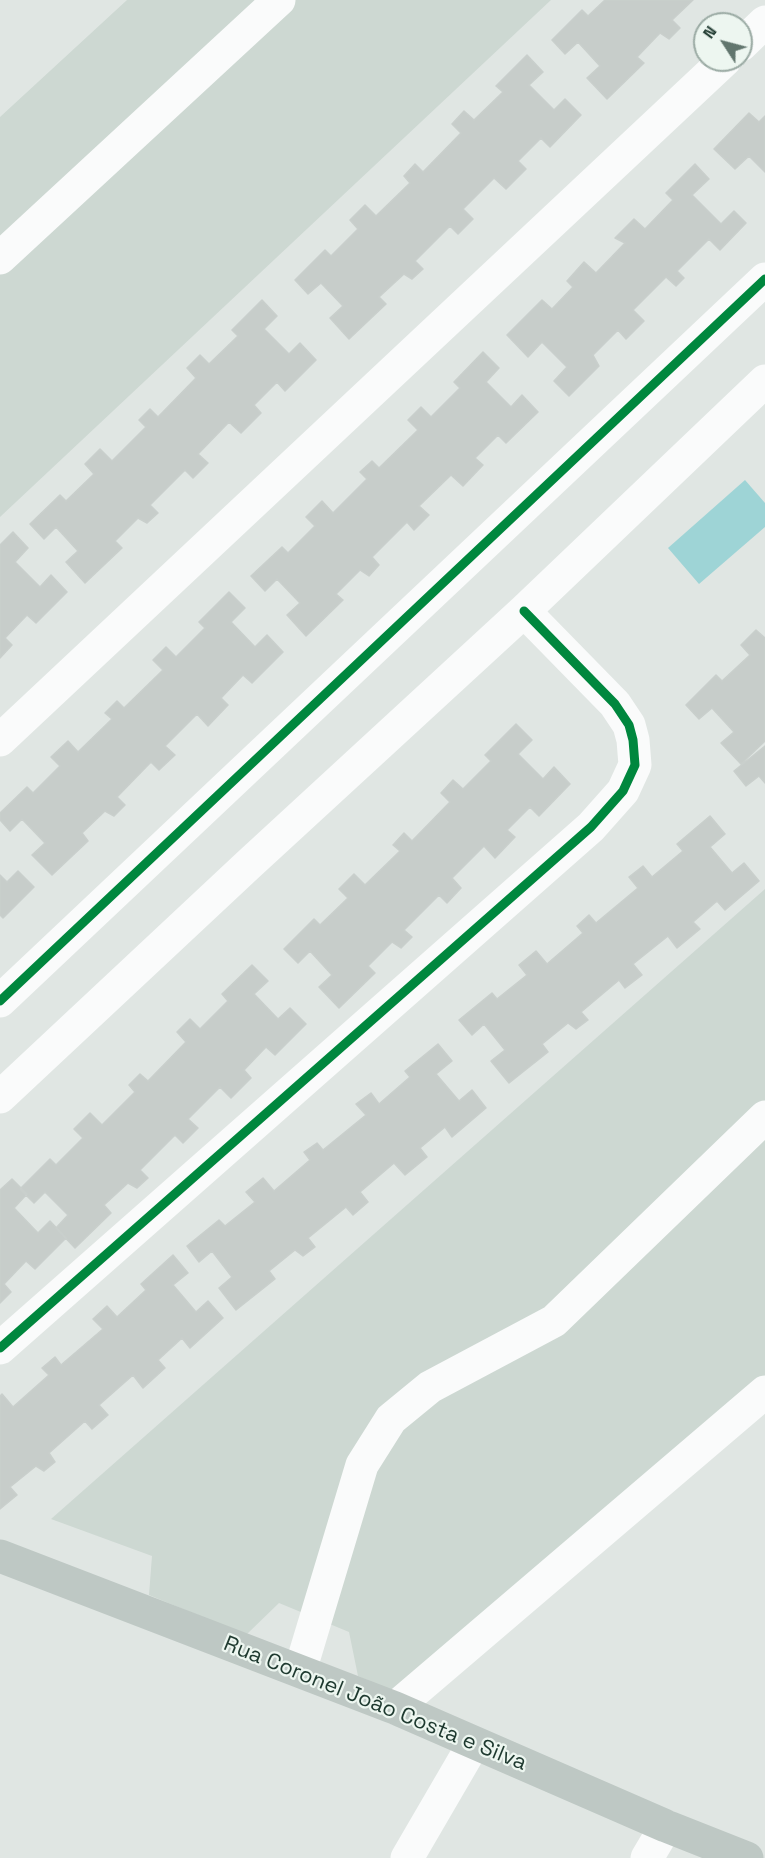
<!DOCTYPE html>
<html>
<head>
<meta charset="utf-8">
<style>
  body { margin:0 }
  #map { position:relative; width:765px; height:1858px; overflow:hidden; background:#e0e6e3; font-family:"Space Grotesk",sans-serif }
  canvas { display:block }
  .north { position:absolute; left:693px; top:12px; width:60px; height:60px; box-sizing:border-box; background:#edf6f0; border:2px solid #9aaaa3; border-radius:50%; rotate:306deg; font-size:16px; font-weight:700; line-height:24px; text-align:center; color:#1e392f }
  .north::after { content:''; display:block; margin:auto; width:21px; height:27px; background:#62766e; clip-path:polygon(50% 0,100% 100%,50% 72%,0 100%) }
</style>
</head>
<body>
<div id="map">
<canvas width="765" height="1858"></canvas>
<div class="north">N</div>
</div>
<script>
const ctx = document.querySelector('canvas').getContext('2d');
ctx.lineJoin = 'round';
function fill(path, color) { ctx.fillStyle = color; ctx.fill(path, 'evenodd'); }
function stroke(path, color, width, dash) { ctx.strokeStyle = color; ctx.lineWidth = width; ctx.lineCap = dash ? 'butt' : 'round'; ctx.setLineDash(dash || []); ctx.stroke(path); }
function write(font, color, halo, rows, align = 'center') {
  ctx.font = font + ' "Space Grotesk",sans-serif'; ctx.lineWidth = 4.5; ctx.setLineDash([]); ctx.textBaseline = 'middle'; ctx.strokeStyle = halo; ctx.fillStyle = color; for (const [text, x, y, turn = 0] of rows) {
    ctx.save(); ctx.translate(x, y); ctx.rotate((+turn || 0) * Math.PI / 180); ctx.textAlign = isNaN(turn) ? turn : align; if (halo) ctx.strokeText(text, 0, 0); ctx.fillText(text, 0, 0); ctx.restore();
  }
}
const built = new Path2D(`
  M127 0H551L0 517V117Z
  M765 889V1379L400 1694 358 1676 349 1632 279 1603 246 1635 149 1595 152 1556 51 1519Z`);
const water = new Path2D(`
  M745 480 765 503V527L699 584 668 548Z`);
const building = new Path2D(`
  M605 0H693L672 20 680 28 669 39 660 33 637 57 644 63 607 99 587 78 600 66 578 42 565 54 552 40 582 10 588 16Z
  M527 55 543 72 529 85 554 110 565 99 581 115 550 147 541 138 518 161 526 169 506 189 494 178 463 209 473 219 458 234 450 226 415 261 423 269 412 279 404 274 379 297 386 304 349 339 330 318 343 306 321 283 308 294 295 280 325 250 331 256 358 229 350 220 365 205 376 216 410 183 404 176 415 164 423 172 461 133 452 124 464 111 474 120 503 92 496 86Z
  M749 113 759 122 765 116V172L749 156 735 169 714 149Z
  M695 164 709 179 692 195 721 224 734 211 746 223 720 250 709 239 677 271 684 278 676 286 666 277 633 310 644 321 626 339 618 330 593 355 599 366 569 396 554 381 567 367 542 342 528 357 507 335 542 300 552 309 573 287 567 281 584 262 596 273 625 243 615 238 634 219 645 229 673 200 666 193Z
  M262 300 277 316 264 329 289 354 300 343 316 360 285 391 277 382 254 405 261 413 241 433 229 422 198 454 208 463 193 478 185 470 150 505 158 513 147 523 138 518 115 541 122 548 85 583 66 562 78 551 56 527 44 539 30 524 60 495 66 501 94 474 85 464 100 449 112 461 146 427 139 420 150 409 158 417 196 378 187 368 200 355 209 364 238 336 232 330Z
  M483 352 499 368 486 382 511 407 522 395 538 412 506 443 498 435 475 458 483 465 463 486 451 475 419 506 429 515 414 530 407 522 372 557 379 565 369 576 360 570 336 594 343 600 306 636 287 615 300 603 277 579 265 591 251 576 282 547 288 553 315 526 306 517 322 501 333 513 367 479 360 472 372 461 379 468 418 430 408 420 421 407 431 417 460 388 454 382Z
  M13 532 28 548 15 562 40 587 51 575 67 592 36 623 27 615 5 638 12 645 0 658V545Z
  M229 592 245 608 231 622 255 647 267 635 283 652 252 683 243 675 221 698 228 705 208 726 197 714 165 746 175 755 159 770 151 762 117 797 125 805 114 816 105 811 82 833 88 841 52 875 32 855 45 843 22 819 10 831 0 820V813L27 787 33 793 60 766 51 757 68 741 78 752 112 719 105 713 117 701 124 708 163 670 153 660 166 647 176 657 205 628 199 622Z
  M756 630 765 638V741L741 764 721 743 734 732 712 708 699 719 686 705 716 675 722 681 750 655 741 645Z
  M516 724 532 740 518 754 543 779 554 767 570 784 539 816 530 807 507 830 515 837 495 858 484 846 452 878 461 888 447 903 439 895 404 930 412 937 401 948 392 942 368 966 375 973 339 1008 319 987 332 975 310 951 298 963 284 949 314 919 320 925 348 898 339 889 354 874 365 885 400 851 393 845 404 833 412 841 450 802 441 793 453 780 463 789 491 761 485 755Z
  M765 746V783L759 776 746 786 734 771Z
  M710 816 725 834 710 847 732 873 744 863 759 881 725 910 717 901 693 922 700 929 677 948 668 936 633 964 642 975 625 988 619 980 581 1012 588 1020 576 1029 568 1023 542 1044 548 1052 509 1083 491 1061 505 1050 484 1024 472 1035 459 1020 492 993 497 999 527 975 519 965 536 951 547 964 583 933 577 926 589 915 596 923 638 888 629 877 643 866 652 877 683 851 677 844Z
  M18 871 34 887 3 918 0 915V875L7 882Z
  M252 965 268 981 254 994 278 1019 290 1008 306 1024 275 1055 266 1047 244 1070 251 1078 231 1098 220 1087 188 1119 198 1128 183 1143 175 1135 140 1170 148 1178 137 1188 128 1183 104 1205 111 1213 75 1248 56 1228 68 1215 45 1192 34 1203 20 1189 50 1159 56 1165 83 1138 74 1129 90 1113 102 1125 135 1092 129 1085 140 1074 148 1081 186 1042 177 1032 190 1019 200 1029 228 1001 222 994Z
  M438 1044 452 1061 436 1074 459 1101 472 1090 486 1108 452 1137 445 1127 420 1148 427 1157 405 1175 394 1163 360 1192 368 1202 353 1215 346 1207 308 1238 315 1247 303 1256 295 1250 269 1271 275 1279 236 1310 219 1288 232 1277 212 1251 199 1262 187 1246 219 1220 225 1226 255 1202 246 1192 263 1178 274 1191 310 1160 304 1152 317 1143 323 1150 366 1115 356 1104 371 1093 379 1104 410 1077 405 1071Z
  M12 1179 27 1194 14 1208 38 1233 50 1221 66 1238 35 1269 26 1261 4 1284 11 1292 0 1303V1190Z
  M173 1255 188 1273 173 1285 196 1312 208 1301 223 1318 190 1348 182 1338 158 1360 165 1368 143 1388 133 1375 99 1405 108 1415 92 1429 85 1421 49 1453 55 1462 44 1471 36 1466 10 1487 17 1495 0 1509V1396L2 1394 13 1407 49 1375 42 1368 55 1357 61 1365 103 1329 93 1319 107 1306 117 1317 146 1290 141 1284Z`);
const minor = new Path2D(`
  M741 45 765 22
  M0 258 279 0
  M0 740 725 60
  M0 1001 765 279
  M0 1097 248 865 524 611 765 381
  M0 1348 591 827 623 791 635 765 633 740 629 725 615 704 524 611
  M300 1671 362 1465 391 1419 430 1387 554 1321 765 1117
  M395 1708 765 1392
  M407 1858 474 1743
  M647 1858 666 1826`);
const major = new Path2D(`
  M0 1556 395 1708 666 1826 747 1858`);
const cycleway = new Path2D(`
  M0 1001 765 279
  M0 1348 591 827 623 791 635 765 633 740 629 725 615 704 524 611`);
const streetNames = [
  ["Rua Coronel João Costa e Silva",375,1704,22]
];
fill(built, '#cdd8d2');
fill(water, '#9ed4d6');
fill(building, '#c7cdca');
stroke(building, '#c9cfcc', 1.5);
stroke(minor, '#fafbfb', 33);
stroke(major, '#bec8c4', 33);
stroke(cycleway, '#00873e', 9);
write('22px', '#1e392f', '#edf6f0', streetNames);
</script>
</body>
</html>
